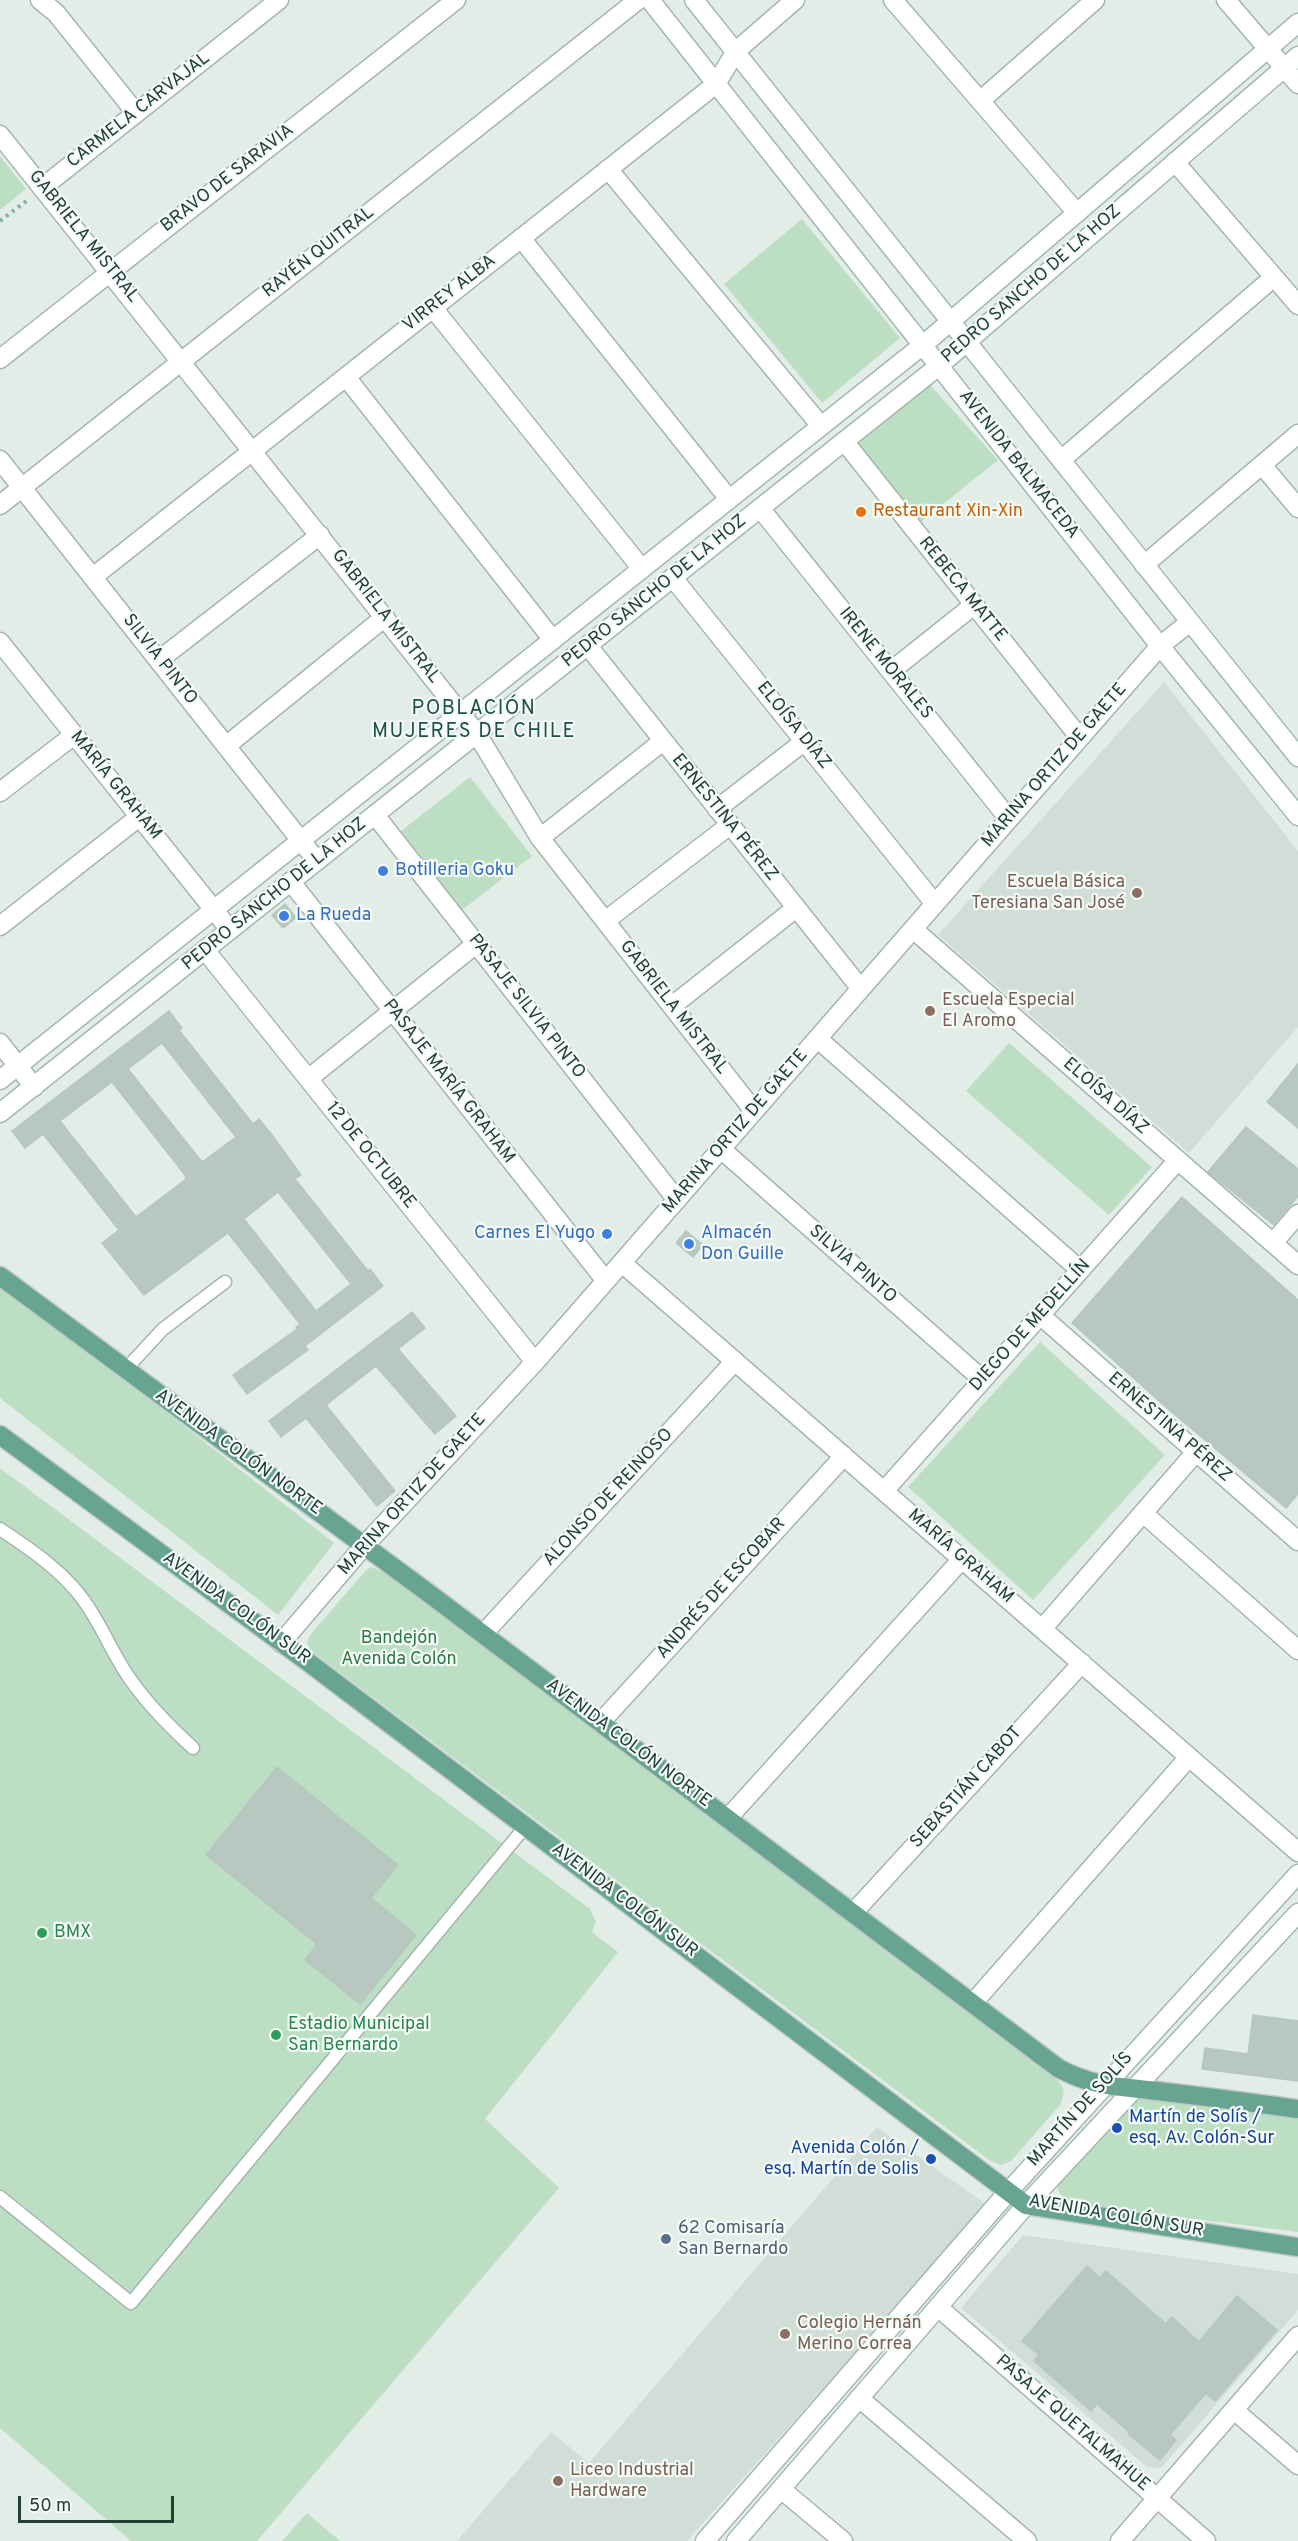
<!DOCTYPE html>
<html>
<head>
<meta charset="utf-8">
<style>
  body { margin:0 }
  #map { position:relative; width:1298px; height:2541px; overflow:hidden; background:#e3ede8; font-family:Overpass,sans-serif }
  canvas { display:block }
  .scale { position:absolute; left:18px; top:2496px; width:156px; height:27px; box-sizing:border-box; border:3px solid #223f36; border-top:0; padding-left:8px; font-size:18px; line-height:21px; white-space:nowrap; color:#223f36; -webkit-text-stroke:4px #f4faf6; paint-order:stroke }
</style>
</head>
<body>
<div id="map">
<canvas width="1298" height="2541"></canvas>
<div class="scale">50 m</div>
</div>
<script>
const ctx = document.querySelector('canvas').getContext('2d');
ctx.lineJoin = 'round';
function fill(path, color) { ctx.fillStyle = color; ctx.fill(path, 'evenodd'); }
function stroke(path, color, width, dash) { ctx.strokeStyle = color; ctx.lineWidth = width; ctx.lineCap = dash ? 'butt' : 'round'; ctx.setLineDash(dash || []); ctx.stroke(path); }
function write(font, color, halo, rows, align = 'center') {
  ctx.font = font + ' Overpass,sans-serif'; ctx.lineWidth = 4.5; ctx.setLineDash([]); ctx.textBaseline = 'middle'; ctx.strokeStyle = halo; ctx.fillStyle = color; for (const [text, x, y, turn = 0] of rows) {
    ctx.save(); ctx.translate(x, y); ctx.rotate((+turn || 0) * Math.PI / 180); ctx.textAlign = isNaN(turn) ? turn : align; if (halo) ctx.strokeText(text, 0, 0); ctx.fillText(text, 0, 0); ctx.restore();
  }
}
const built = new Path2D(`
  M1164 682 1298 851V1027L1189 1153 938 935Z
  M877 2127 987 2205 687 2541H457L551 2432 589 2463Z
  M1023 2235 1298 2274V2310L1161 2468 1147 2467 961 2308Z`);
const green = new Path2D(`
  M0 156 26 189 0 210Z
  M802 219 900 338 822 403 724 284Z
  M930 385 998 460 921 522 858 443Z
  M470 777 532 856 462 910 401 831Z
  M1009 1043 1152 1167 1109 1215 966 1091Z
  M0 1282 334 1543 278 1615 0 1398Z
  M1040 1342 1165 1455 1033 1600 908 1487Z
  M0 1468 590 1909 596 1922 592 1932 618 1952 485 2119 559 2188 257 2541H131L0 2428Z
  M371 1567 386 1573 1058 2080 1064 2090 1061 2104 1011 2161 1001 2165 989 2160 310 1650 307 1643 310 1635 366 1570Z
  M1149 2098 1298 2117V2232L1085 2205C1072 2202 1058 2200 1057 2184L1135 2100Z
  M307 2513 340 2541H282Z`);
const building = new Path2D(`
  M285 904 296 918 283 928 272 915Z
  M169 1011 182 1028 179 1030 253 1124 259 1119 272 1135 301 1175 295 1179 368 1271 370 1269 383 1286 305 1346 308 1350 247 1394 233 1375 297 1329 296 1327 300 1324 228 1233 144 1295 102 1243 119 1230 43 1134 25 1148 12 1131ZM162 1043 236 1137 202 1162 128 1069ZM112 1082 185 1175 186 1179 136 1217 60 1121ZM278 1192 351 1284 316 1311 244 1219Z
  M1298 1064V1128L1267 1102Z
  M1246 1127 1298 1169V1196L1274 1225 1208 1172Z
  M1182 1197 1298 1300V1494L1286 1508 1167 1408 1072 1323Z
  M686 1231 703 1245 693 1257 676 1243Z
  M412 1312 425 1328 398 1349 456 1416 435 1434 376 1366 326 1405 395 1491 377 1506 306 1418 281 1437 269 1421Z
  M277 1767 398 1865 371 1898 416 1935 360 2004 305 1960 317 1944 206 1855Z
  M1253 2015 1298 2021V2081L1202 2069 1205 2048 1248 2054Z
  M1087 2266 1100 2278 1106 2271 1166 2324 1172 2317 1199 2342 1237 2296 1277 2330 1215 2401 1206 2393 1170 2435 1176 2440 1160 2460 1128 2434 1129 2432 1097 2404 1091 2411 1034 2361 1039 2355 1022 2341Z`);
const path = new Path2D(`
  M0 221 29 199`);
const lane = new Path2D(`
  M125 1370 163 1329 225 1282
  M0 1529C28 1548 56 1566 78 1593 99 1618 110 1650 128 1676 146 1703 169 1726 193 1748
  M0 2197 131 2303 525 1827`);
const street = new Path2D(`
  M40 0 56 13 136 113
  M893 0 1077 213
  M1226 0 1298 84
  M980 101 1095 0
  M0 135 477 734 540 838 754 1111
  M1175 162 1298 305
  M608 169 821 426
  M43 187 279 0
  M521 238 729 499
  M433 308 642 569
  M0 359 456 0
  M346 377 553 640
  M844 441 1080 738
  M0 460 317 861
  M1061 460 1274 277
  M1262 465 1298 508
  M0 505 638 0
  M760 508 1009 819
  M1144 565 1298 434
  M93 577 716 84 736 51 795 0
  M673 578 935 904
  M0 642 230 930
  M588 646 861 989
  M159 660 320 535
  M891 671 974 605
  M226 746 385 617
  M0 792 74 735
  M717 809 805 741
  M375 815 677 1200
  M540 838 663 741
  M291 882 606 1281
  M605 921 730 825
  M0 926 139 817
  M913 929 1298 1265
  M205 950 535 1362
  M672 1006 796 908
  M818 1039 1080 1270
  M0 1043 34 1087
  M308 1079 476 944
  M721 1149 983 1380
  M1273 1243 1298 1214
  M622 1263 1298 1852
  M1040 1315 1298 1541
  M884 1491 1178 1160
  M1143 1513 1298 1650
  M1042 1629 1196 1452
  M483 1634 735 1361
  M281 1643 364 1546 535 1362 1160 646 1190 622
  M600 1723 844 1456
  M728 1818 962 1559
  M853 1913 1082 1663
  M973 2003 1189 1757
  M938 2307 1206 2541
  M859 2398 1027 2541
  M1234 2410 1298 2465
  M781 2489 843 2541
  M1120 2541 1298 2336`);
const secondary = new Path2D(`
  M650 0 1160 646 1298 816
  M694 0 1298 757
  M0 1080 923 345 1298 23
  M0 1113 940 365 1298 56
  M705 2541 1008 2192 1298 1874
  M736 2541 1026 2205 1298 1913`);
const primary = new Path2D(`
  M0 1276 431 1595 1058 2068C1097 2089 1123 2086 1165 2092 1209 2097 1254 2103 1298 2109
  M0 1435 308 1662 1026 2205 1298 2247`);
const markers = [
  [861,512,6,"#e8710a"],
  [383,871,6,"#3f7fe0"],
  [1137,893,6,"#8d6e63"],
  [284,916,6,"#3f7fe0"],
  [930,1011,6,"#8d6e63"],
  [607,1234,6,"#3f7fe0"],
  [689,1244,6,"#3f7fe0"],
  [42,1933,6,"#2e9e5b"],
  [276,2035,6,"#2e9e5b"],
  [1117,2128,6,"#1a4fb4"],
  [931,2159,6,"#1a4fb4"],
  [666,2239,6,"#5c6f8a"],
  [785,2334,6,"#8d6e63"],
  [558,2481,6,"#8d6e63"]
];
const streetNames = [
  ["CARMELA CARVAJAL",139,111,-38],
  ["BRAVO DE SARAVIA",228,179,-38],
  ["GABRIELA MISTRAL",83,237,51],
  ["RAYÉN QUITRAL",319,253,-38],
  ["PEDRO SANCHO DE LA HOZ",1032,285,-41],
  ["VIRREY ALBA",450,294,-38],
  ["AVENIDA BALMACEDA",1018,465,52],
  ["REBECA MATTE",962,590,51],
  ["PEDRO SANCHO DE LA HOZ",655,592,-39],
  ["GABRIELA MISTRAL",385,617,52],
  ["SILVIA PINTO",159,660,52],
  ["IRENE MORALES",885,664,51],
  ["ELOÍSA DÍAZ",793,726,51],
  ["MARINA ORTIZ DE GAETE",1055,766,-49],
  ["MARÍA GRAHAM",115,786,51],
  ["ERNESTINA PÉREZ",724,818,51],
  ["PEDRO SANCHO DE LA HOZ",275,895,-39],
  ["PASAJE SILVIA PINTO",526,1007,52],
  ["GABRIELA MISTRAL",673,1008,52],
  ["PASAJE MARÍA GRAHAM",448,1082,52],
  ["ELOÍSA DÍAZ",1105,1097,41],
  ["MARINA ORTIZ DE GAETE",736,1132,-49],
  ["12 DE OCTUBRE",370,1156,51],
  ["SILVIA PINTO",852,1265,41],
  ["DIEGO DE MEDELLÍN",1031,1326,-48],
  ["ERNESTINA PÉREZ",1169,1428,41],
  ["AVENIDA COLÓN NORTE",238,1453,36],
  ["MARINA ORTIZ DE GAETE",413,1495,-48],
  ["ALONSO DE REINOSO",609,1498,-47],
  ["MARÍA GRAHAM",960,1557,41],
  ["ANDRÉS DE ESCOBAR",722,1589,-48],
  ["AVENIDA COLÓN SUR",236,1609,36],
  ["AVENIDA COLÓN NORTE",628,1744,37],
  ["SEBASTIÁN CABOT",967,1788,-48],
  ["AVENIDA COLÓN SUR",624,1901,37],
  ["MARTÍN DE SOLÍS",1081,2110,-48],
  ["AVENIDA COLÓN SUR",1116,2217,10],
  ["PASAJE QUETALMAHUE",1072,2424,41]
];
const foodNames = [
  ["Restaurant Xin-Xin",873,512]
];
const shopNames = [
  ["Botilleria Goku",395,871],
  ["La Rueda",296,916],
  ["Carnes El Yugo",595,1234,"right"],
  ["Almacén",701,1234],
  ["Don Guille",701,1255]
];
const educationNames = [
  ["Escuela Básica",1125,883,"right"],
  ["Teresiana San José",1125,904,"right"],
  ["Escuela Especial",942,1001],
  ["El Aromo",942,1022],
  ["Colegio Hernán",797,2324],
  ["Merino Correa",797,2345],
  ["Liceo Industrial",570,2471],
  ["Hardware",570,2492]
];
const parkNames = [
  ["Bandejón",399,1639],
  ["Avenida Colón",399,1660]
];
const leisureNames = [
  ["BMX",54,1933],
  ["Estadio Municipal",288,2025],
  ["San Bernardo",288,2046]
];
const transitNames = [
  ["Martín de Solís /",1129,2118],
  ["esq. Av. Colón-Sur",1129,2139],
  ["Avenida Colón /",919,2149,"right"],
  ["esq. Martín de Solis",919,2170,"right"]
];
const serviceNames = [
  ["62 Comisaría",678,2229],
  ["San Bernardo",678,2250]
];
const neighbourhoodNames = [
  ["POBLACIÓN",474,710],
  ["MUJERES DE CHILE",474,733]
];
fill(built, '#d1ddd7');
fill(green, '#bcdfc3');
fill(building, '#b8c8c1');
stroke(building, '#b5c7bf', 1.5);
stroke(lane, '#a5b5af', 15);
stroke(street, '#a5b5af', 21);
stroke(secondary, '#a1b9b0', 21);
stroke(primary, '#c1c9c7', 21);
stroke(path, '#83b2a1', 4, [3, 4.5]);
stroke(lane, '#fff', 12);
stroke(street, '#fff', 18);
stroke(secondary, '#fff', 18);
stroke(primary, '#67a491', 18);
for (const [x, y, r, color] of markers) { const dot = new Path2D(); dot.arc(x, y, r, 0, 2 * Math.PI); ctx.fillStyle = color; ctx.fill(dot); stroke(dot, '#f4faf6', 2); }
write('18px', '#223f36', '#f4faf6', streetNames);
write('18px', '#c56008', '#f4faf6', foodNames, 'left');
write('18px', '#366cbe', '#f4faf6', shopNames, 'left');
write('18px', '#785e54', '#f4faf6', educationNames, 'left');
write('18px', '#2b7845', '#f4faf6', parkNames);
write('18px', '#27864d', '#f4faf6', leisureNames, 'left');
write('18px', '#164399', '#f4faf6', transitNames, 'left');
write('18px', '#4e5e75', '#f4faf6', serviceNames, 'left');
ctx.letterSpacing = '1.5px';
write('20px', '#1d5243', '#f4faf6', neighbourhoodNames);
ctx.letterSpacing = '0px';
</script>
</body>
</html>
